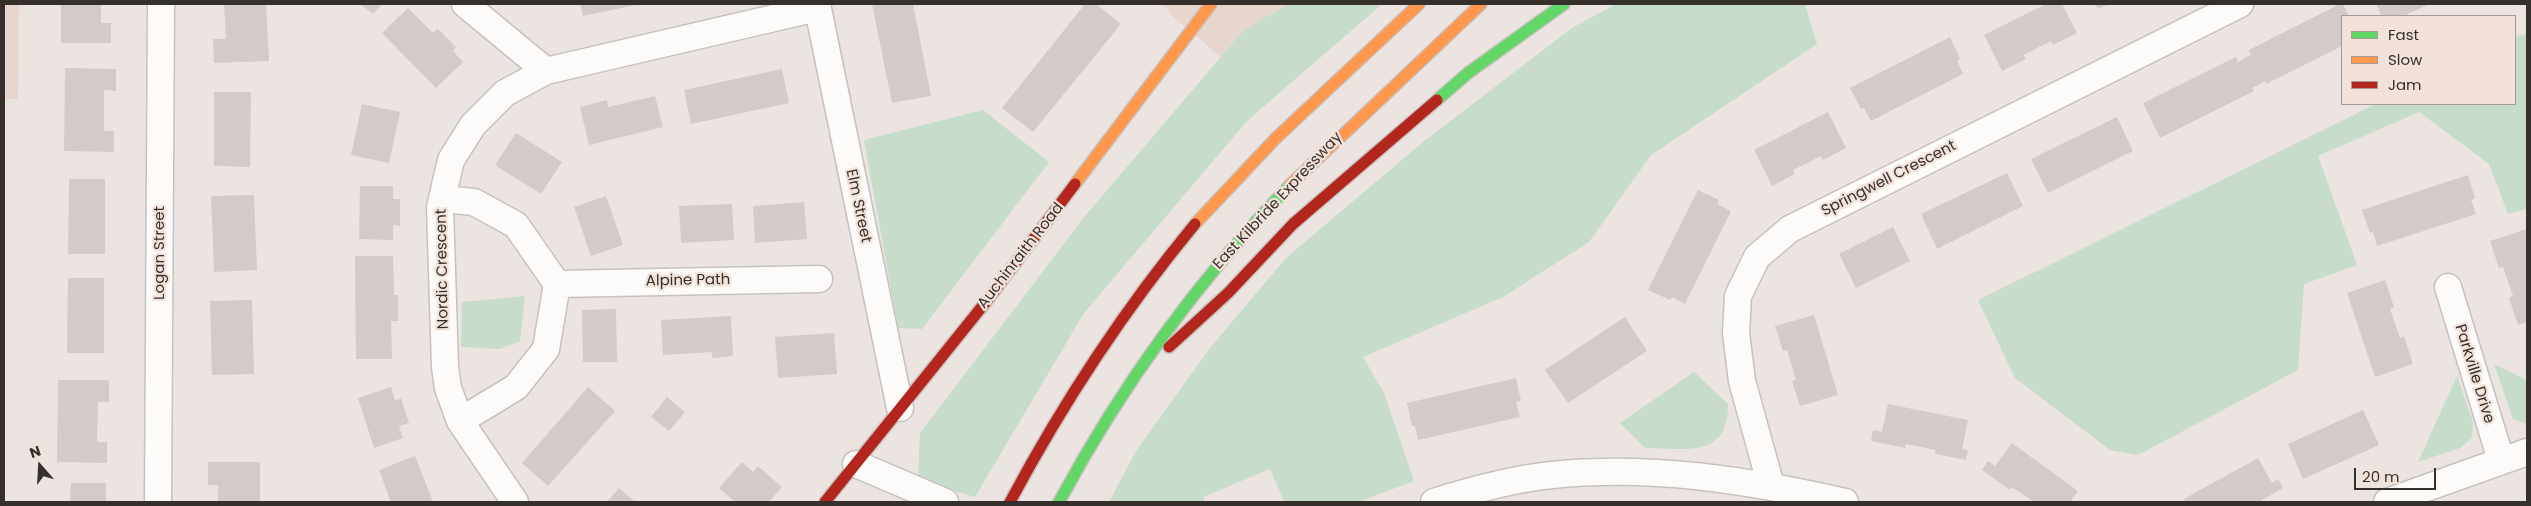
<!DOCTYPE html>
<html>
<head>
<meta charset="utf-8">
<style>
  body { margin:0 }
  #map { position:relative; width:2531px; height:506px; overflow:hidden; background:#ece4e0; font-family:Poppins,sans-serif }
  canvas { display:block }
  .frame { position:absolute; inset:0; border:5px solid #36302d; pointer-events:none }
  .legend { position:absolute; left:2341px; top:15px; width:175px; height:90px; box-sizing:border-box; background:#f2e2da; border:1px solid #a79b95; margin:0; padding:6px 9px; list-style:none; font-size:15px; color:#36302d }
  .legend li { display:flex; align-items:center; gap:10px; height:25px }
  .legend b { width:25px; border:1px solid #a79b95 }
  .north { position:absolute; left:15px; top:441px; width:50px; height:50px; -webkit-text-stroke:4px #f2e2da; paint-order:stroke; rotate:341deg; font-size:14px; font-weight:700; line-height:20px; text-align:center; color:#36302d }
  .north::after { content:''; display:block; margin:auto; width:18px; height:22px; background:#36302d; clip-path:polygon(50% 0,100% 100%,50% 72%,0 100%) }
  .scale { position:absolute; left:2354px; top:468px; width:82px; height:22px; box-sizing:border-box; border:2px solid #36302d; border-top:0; padding-left:6px; font-size:15px; line-height:18px; white-space:nowrap; color:#36302d; -webkit-text-stroke:4px #f2e2da; paint-order:stroke }
</style>
</head>
<body>
<div id="map">
<canvas width="2531" height="506"></canvas>
<div class="frame"></div>
<ul class="legend">
<li><b style="height:6px;background:#63d668"></b>Fast</li>
<li><b style="height:6px;background:#ff974d"></b>Slow</li>
<li><b style="height:6px;background:#b3261e"></b>Jam</li>
</ul>
<div class="north">N</div>
<div class="scale">20 m</div>
</div>
<script>
const ctx = document.querySelector('canvas').getContext('2d');
ctx.lineJoin = 'round';
function fill(path, color) { ctx.fillStyle = color; ctx.fill(path, 'evenodd'); }
function stroke(path, color, width, dash) { ctx.strokeStyle = color; ctx.lineWidth = width; ctx.lineCap = dash ? 'butt' : 'round'; ctx.setLineDash(dash || []); ctx.stroke(path); }
function write(font, color, halo, rows, align = 'center') {
  ctx.font = font + ' Poppins,sans-serif'; ctx.lineWidth = 4.5; ctx.setLineDash([]); ctx.textBaseline = 'middle'; ctx.strokeStyle = halo; ctx.fillStyle = color; for (const [text, x, y, turn = 0] of rows) {
    ctx.save(); ctx.translate(x, y); ctx.rotate((+turn || 0) * Math.PI / 180); ctx.textAlign = isNaN(turn) ? turn : align; if (halo) ctx.strokeText(text, 0, 0); ctx.fillText(text, 0, 0); ctx.restore();
  }
}
const built = new Path2D(`
  M4 4H19L18 99H4Z
  M1163 4H1288L1243 31 1221 57 1173 17Z`);
const green = new Path2D(`
  M1288 4H1382L1247 121 1084 313 975 497 918 480 920 433 1085 216 1243 31Z
  M1616 4H1805L1817 44 1651 155 1589 242 1503 297 1363 357 1384 393 1414 481 1358 502H1284L1270 469 1203 497 1205 502H1109L1136 451 1210 348 1286 258 1423 142 1572 28Z
  M2527 34V209L2508 214 2489 164 2419 112 2318 156 2357 265 2304 284 2298 370 2138 455 2110 450 2015 378 1978 300 2376 104H2515V36Z
  M983 110 1049 162 922 329 898 328 864 140Z
  M525 296 520 341 500 349 461 347 462 302Z
  M2494 364 2527 380V424L2513 419Z
  M1694 372 1728 404C1729 460 1683 448 1645 448L1620 423Z
  M2457 376 2473 422 2472 438 2460 448 2418 462Z`);
const building = new Path2D(`
  M61 4H101V23H111V43H61Z
  M224 4H266L269 61 214 63 213 39H226Z
  M360 4H382L373 14Z
  M580 4H635V5L583 16Z
  M872 4H913L931 96 892 103Z
  M1085 4H1096L1121 24 1033 132 1002 108Z
  M2046 4H2062L2077 33 2053 45 2051 41 2023 55 2026 59 2002 71 1984 35Z
  M2095 4H2109L2098 9Z
  M2340 4H2343L2349 16H2342V46L2266 84 2265 81 2252 88 2254 91 2160 138 2143 103 2236 57 2238 62 2245 58 2251 55 2249 50Z
  M2376 4H2429L2404 16H2382Z
  M408 8 433 33 438 29 456 47 453 51 463 62 436 88 382 33Z
  M1950 37 1960 59 1957 61 1963 74 1871 121 1864 108 1861 109 1850 88Z
  M65 68 116 69V91L104 90V131H114V152L64 151Z
  M782 69 789 103 691 124 684 90Z
  M214 92H251L250 167 214 166Z
  M655 96 663 127 589 145 580 107 607 100 608 107Z
  M362 104 400 112 389 163 351 155Z
  M1828 112 1846 148 1823 160 1821 156 1793 170 1795 174 1772 186 1754 150Z
  M2117 117 2133 151 2048 193 2031 159Z
  M516 133 562 162 541 194 495 165Z
  M2007 173 2023 206 1937 249 1921 214Z
  M2468 175 2475 198 2471 200 2476 214 2377 246 2373 232 2370 233 2362 210Z
  M69 179H105V254H68Z
  M360 186H393V199H400V226L393 225V240L359 239Z
  M1698 190 1719 200 1717 204 1731 211 1685 304 1672 297 1670 300 1648 290Z
  M254 195 257 270 214 272 211 196Z
  M606 196 623 245 591 256 574 207Z
  M804 202 807 239 755 243 753 206Z
  M732 204 734 240 681 243 679 206Z
  M1893 227 1910 261 1856 288 1839 254Z
  M2527 229V322L2518 325 2509 298 2513 296 2503 267 2499 268 2490 241Z
  M355 256H393L394 295H398V321H391L392 359H356Z
  M68 278H104V353H67Z
  M2385 280 2394 307 2390 309 2400 338 2404 336 2413 364 2375 377 2347 293Z
  M252 300 254 374 212 375 210 301Z
  M616 309 617 362H583L582 310Z
  M1814 315 1838 395 1800 406 1792 381 1796 380 1787 350 1783 351 1775 326Z
  M731 316 733 356 712 358V352L663 355 661 320Z
  M1625 317 1647 351 1568 403 1545 370Z
  M834 333 837 374 778 378 775 337Z
  M1516 378 1521 401 1516 402 1520 417 1418 440 1415 426H1412L1407 403Z
  M58 380H109V402H98L97 442H107V463L57 462Z
  M391 387 395 401 401 398 409 423 399 426 403 438 374 448 358 398Z
  M588 387 615 411 548 486 522 463Z
  M667 397 685 412 669 431 651 417Z
  M1888 404 1968 420 1962 449 1968 450 1966 460 1935 454 1936 450 1906 444 1905 448 1871 441 1873 430 1882 432Z
  M2363 410 2379 445 2303 479 2288 444Z
  M2012 443 2078 491 2070 502H2034L2012 487 2010 490 1982 470 1988 461 1995 466Z
  M415 456 433 502H391L379 470Z
  M2258 458 2272 483 2278 479 2283 488 2259 502H2186L2184 499Z
  M208 462H260V502H218V485H208Z
  M742 462 753 472 758 466 782 487 769 502H735L719 488Z
  M71 483H106V502H70Z
  M619 488 635 502H607Z`);
const street = new Path2D(`
  M465 4 546 71
  M817 4 900 408
  M442 199 474 202 516 225 557 284 546 349 516 387 460 421
  M557 284 819 279
  M2448 287 2501 460
  M856 464 945 502
  M1771 486 1742 381 1736 333 1738 296 1757 257 1790 229 2240 4
  M158 502 161 4
  M515 502 460 421 448 388 445 367 440 207 451 160 473 125 505 93 546 71 817 8
  M1434 502C1472 490 1512 479 1552 475 1652 465 1748 480 1845 502
  M2387 502 2527 452`);
const fast = new Path2D(`
  M1437 100 1468 73 1564 4
  M1059 502C1122 385 1198 280 1290 185`);
const slow = new Path2D(`
  M1075 184 1211 4
  M1290 185 1481 4
  M1195 224 1276 138 1419 4`);
const jam = new Path2D(`
  M1169 347 1228 293 1293 224 1437 100
  M825 502 989 298 1075 184
  M1010 502C1063 403 1123 311 1195 224`);
const streetNames = [
  ["Springwell Crescent",1889,179,-27],
  ["East Kilbride Expressway",1278,201,-47],
  ["Elm Street",858,206,78],
  ["Logan Street",160,253,-90],
  ["Auchinraith Road",1021,256,-52],
  ["Nordic Crescent",443,269,-91],
  ["Alpine Path",688,281,-1],
  ["Parkville Drive",2474,374,73]
];
fill(built, '#e7d6ce');
fill(green, '#c7dccb');
fill(building, '#d2cbc7');
stroke(street, '#c7c1bd', 29);
stroke(fast, '#c7c1bd', 14);
stroke(slow, '#c7c1bd', 14);
stroke(jam, '#c7c1bd', 14);
stroke(street, '#fcfbfa', 26);
stroke(fast, '#63d668', 11);
stroke(slow, '#ff974d', 11);
stroke(jam, '#b3261e', 11);
write('15px', '#36302d', '#f2e2da', streetNames);
</script>
</body>
</html>
